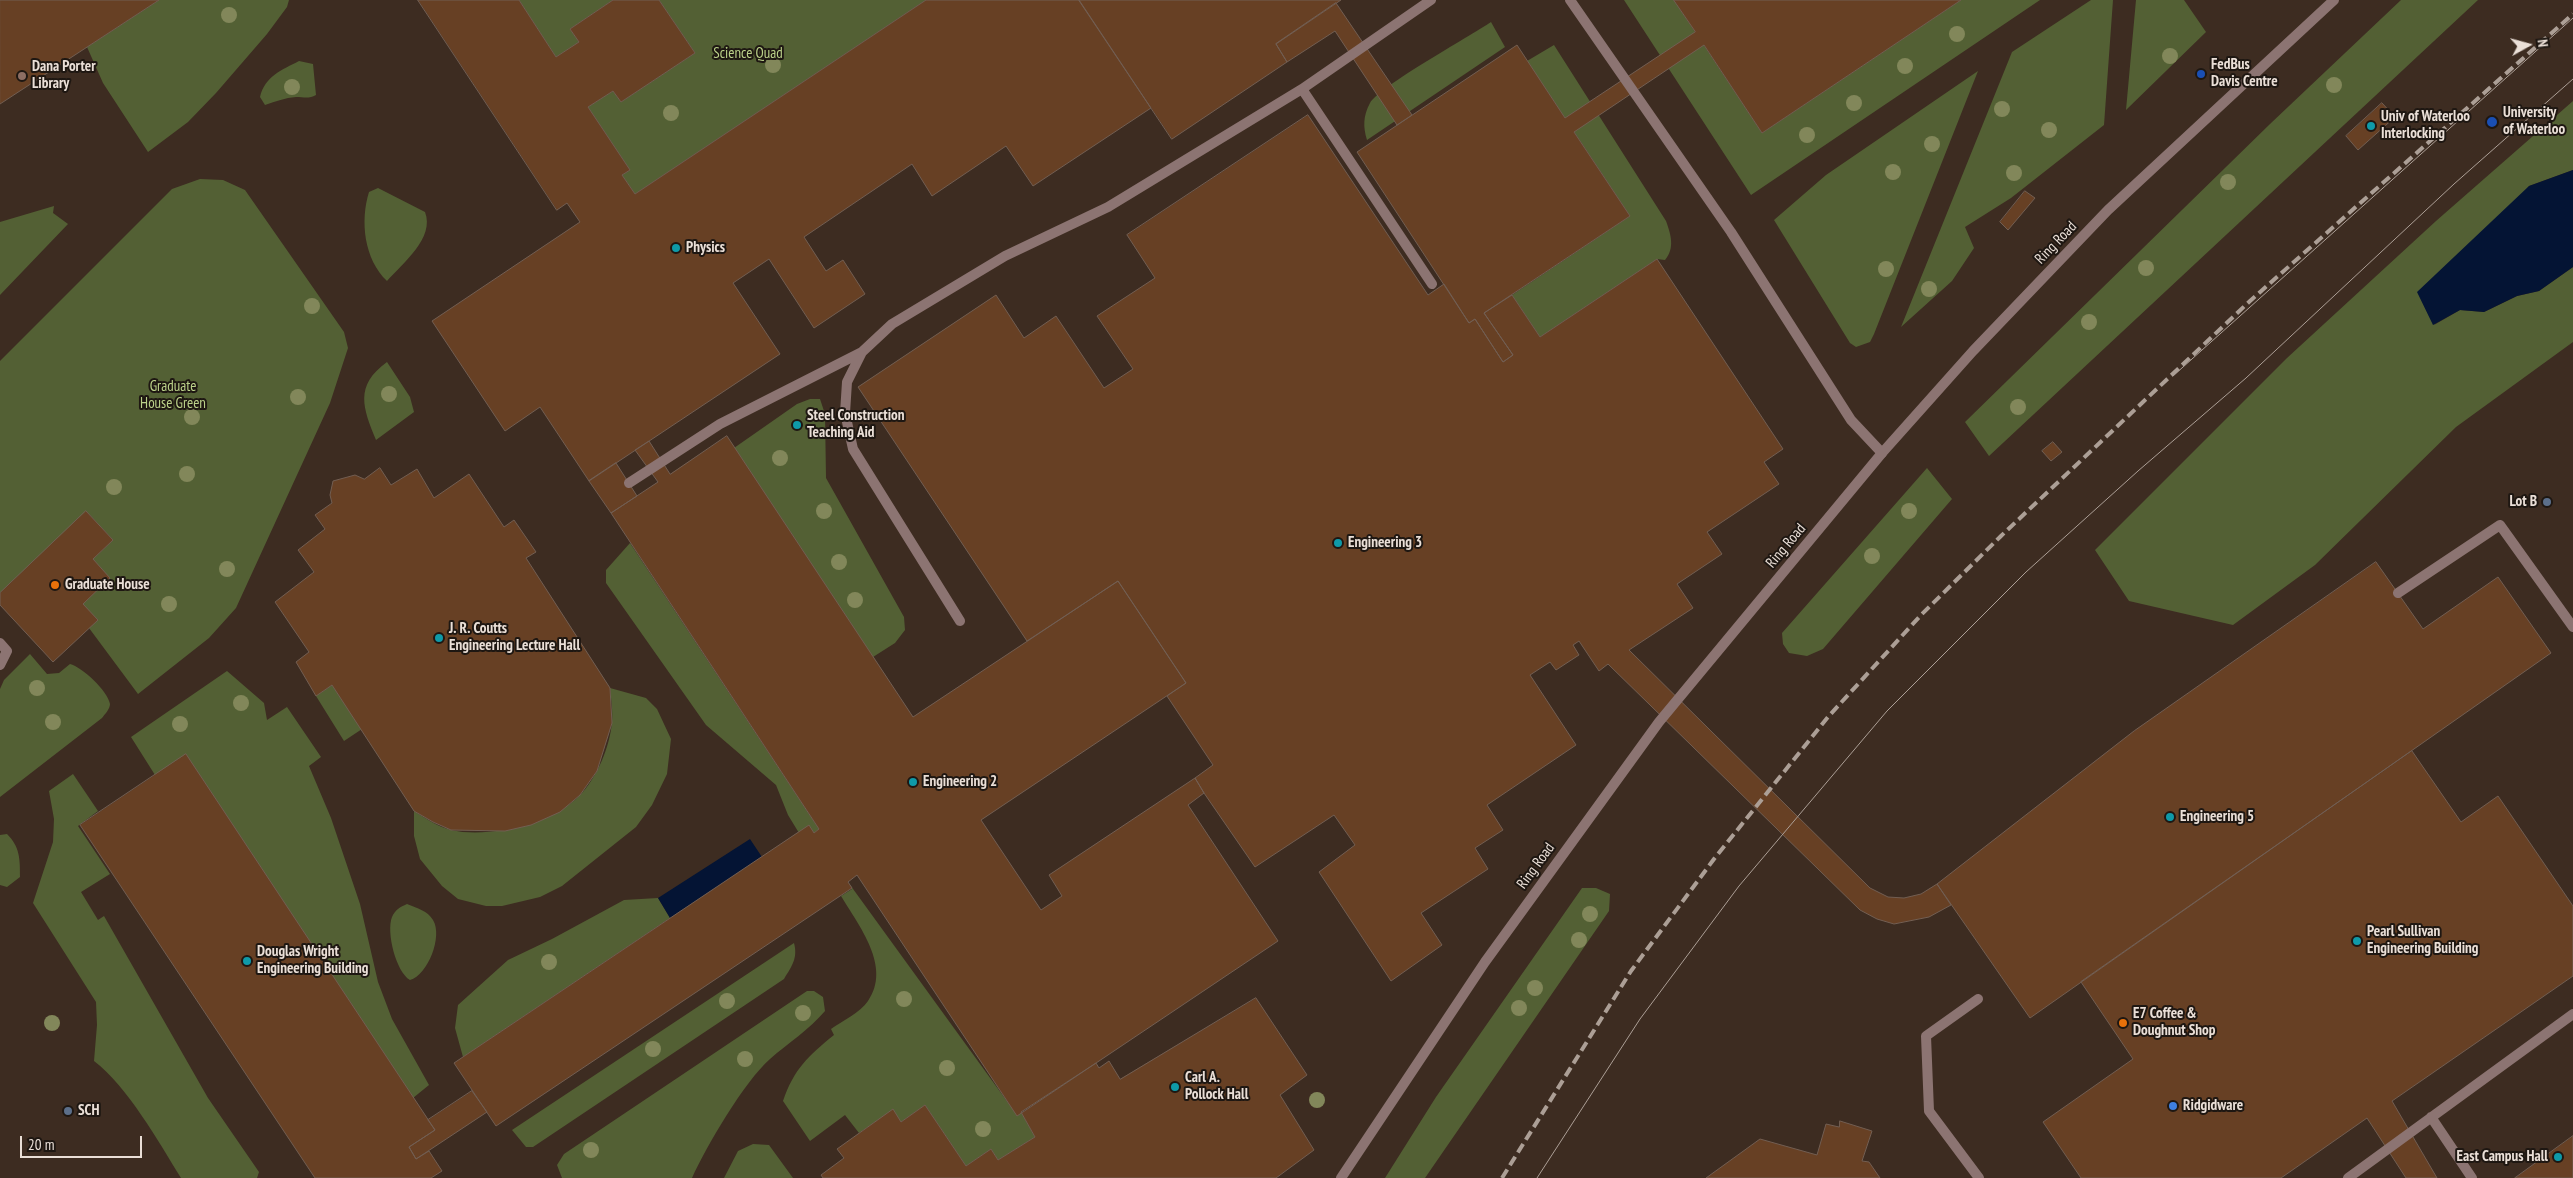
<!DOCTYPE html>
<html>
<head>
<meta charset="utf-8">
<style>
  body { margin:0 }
  #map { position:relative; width:2573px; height:1178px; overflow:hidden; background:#3d2c21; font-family:"PT Sans Narrow",sans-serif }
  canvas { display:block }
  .north { position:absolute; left:2503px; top:20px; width:50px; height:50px; -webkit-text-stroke:4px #1e1712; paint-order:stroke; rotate:83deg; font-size:14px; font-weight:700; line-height:20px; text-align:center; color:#eadfd7 }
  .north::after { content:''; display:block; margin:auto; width:18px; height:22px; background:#eadfd7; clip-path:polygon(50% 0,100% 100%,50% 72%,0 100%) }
  .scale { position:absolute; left:20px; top:1136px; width:122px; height:22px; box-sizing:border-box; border:2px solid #eadfd7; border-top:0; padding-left:6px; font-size:15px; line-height:18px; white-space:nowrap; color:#eadfd7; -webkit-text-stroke:4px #1e1712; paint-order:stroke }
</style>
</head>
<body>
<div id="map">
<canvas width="2573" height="1178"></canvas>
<div class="north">N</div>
<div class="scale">20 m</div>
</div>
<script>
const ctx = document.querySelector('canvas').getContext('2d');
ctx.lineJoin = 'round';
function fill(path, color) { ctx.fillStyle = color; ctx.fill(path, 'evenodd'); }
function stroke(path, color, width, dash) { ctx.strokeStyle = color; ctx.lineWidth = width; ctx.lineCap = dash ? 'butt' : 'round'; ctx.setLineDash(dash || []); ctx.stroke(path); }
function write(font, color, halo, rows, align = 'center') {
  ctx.font = font + ' "PT Sans Narrow",sans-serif'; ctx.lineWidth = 4; ctx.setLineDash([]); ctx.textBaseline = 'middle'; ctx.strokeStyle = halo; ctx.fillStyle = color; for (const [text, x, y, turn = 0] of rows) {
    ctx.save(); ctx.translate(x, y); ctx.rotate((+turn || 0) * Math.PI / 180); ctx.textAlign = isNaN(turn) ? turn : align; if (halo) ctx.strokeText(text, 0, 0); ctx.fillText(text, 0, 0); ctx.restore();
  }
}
const green = new Path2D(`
  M159 0H289L287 7 267 34 216 93 188 122 148 152 103 83 87 47Z
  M519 0H613L570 29 579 42 556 57Z
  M659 0H926L635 194 622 175 630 170 588 107 613 91 621 102 695 53Z
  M1624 0H1674L1762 133 1961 0H2040L1751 195Z
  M2091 0H2113L2104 125 2011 198 1965 227 1974 248 1952 281 1901 327 2012 52Z
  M2136 0H2184L2206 32 2126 110Z
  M2401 0H2478L1989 456 1965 422 2270 124Z
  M1491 22 1505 47 1367 140C1363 127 1363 116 1370 103 1380 86 1469 37 1491 22Z
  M1554 45 1666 221C1671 235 1675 248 1665 260L1657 259 1540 337 1512 295 1630 216 1527 61Z
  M299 61 313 64 316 95C309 99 304 97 296 97 285 98 276 101 265 105L260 97C265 76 282 70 299 61Z
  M1978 71 1874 334 1870 342 1856 347 1850 343 1774 220 1826 175Z
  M2573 101V170L2529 186 2434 325 2460 310 2484 312 2517 296 2539 291 2573 267V342L2456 427 2315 565 2233 625 2129 601 2095 550 2287 358 2436 221Z
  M200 179 223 180 245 190 344 332 348 348 330 403 236 608 209 638 138 694 89 628 83 604 93 559 113 540 87 512 0 593V361L172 189Z
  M378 188 425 212C435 238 403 263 387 281 364 259 360 221 369 192Z
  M54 206 53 213 68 224 0 295V222Z
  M387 362 410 397 414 412 376 440C363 408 354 386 387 362Z
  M810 399H820L825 414 826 478 904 617 905 630 895 643 873 657 734 448 797 404Z
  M1927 468 1952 499 1823 649 1807 656 1789 653 1783 644 1782 633Z
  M630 543 819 829 814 833 809 826 799 833 788 815 776 785 706 725 606 583V570Z
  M30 654 47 674 59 673 70 664C82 667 108 691 110 704 110 709 105 714 102 718L0 797V689L4 680Z
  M227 671 264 703 267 720 287 707 321 757 309 766 331 818 360 904 378 982 392 1019 429 1085 413 1098 186 755 155 775 131 737Z
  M332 685 362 729 344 741 316 696Z
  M610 688 646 698 657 709 671 739 667 774 652 805 636 827 562 886 540 897 502 906H486L458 899 442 886 420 859 414 836V811C425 818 438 827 451 830 489 839 553 823 580 795 597 778 610 746 612 722 613 711 611 699 610 688Z
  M73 774 98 811 78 826 110 874 81 892 98 920 104 916 208 1098 259 1172 257 1178H181C159 1142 127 1086 94 1061L97 1025 96 1002 33 903 53 842 54 819 49 791Z
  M7 834C20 847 20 859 20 877L7 887 0 885V835Z
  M848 882 1017 1115 1021 1112 1035 1137 998 1160 991 1149 966 1166 925 1105 901 1122 893 1110 859 1133 845 1115 810 1141 783 1101C794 1069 808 1056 834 1035L831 1029C842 1021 860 1013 868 1001 892 967 859 926 841 896L852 889Z
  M1582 888H1596L1610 894 1609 911 1425 1178H1385L1436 1097Z
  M658 898 670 918 463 1057 455 1028 458 1005 508 960 552 939 624 900Z
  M407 904C417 908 428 911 433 920 443 936 428 975 410 980 396 972 386 932 392 917 395 910 400 907 407 904Z
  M794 943C798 958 792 966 784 979L533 1147H526L512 1130Z
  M807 991H814L823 997 825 1011C809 1030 788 1043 770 1059 744 1082 706 1147 692 1178H562L557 1165 564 1154Z
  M753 1144 769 1145 793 1178H724L738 1151Z`);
const water = new Path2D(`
  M2573 170V267L2539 291 2517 296 2484 312 2460 310 2433 325 2417 292 2529 186Z
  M750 839 762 857 670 918 658 898Z`);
const building = new Path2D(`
  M0 0H159L0 104Z
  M418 0H519L556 57 579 42 570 29 613 0H659L695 53 621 102 613 91 588 107 630 170 622 175 635 194 926 0H1079L1151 108 1033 186 1006 146 932 196 912 164 804 237 826 271 843 260 865 294 814 328 769 259 733 283 780 354 589 481 540 407 505 431 432 321 580 222 567 203 557 210Z
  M1079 0H1341L1276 44 1287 62 1172 139Z
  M1674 0H1961L1762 133 1704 45 1574 132 1630 216 1484 313 1513 355 1503 362 1475 319 1469 323 1357 152 1517 45 1565 118 1695 32Z
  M1336 3 1412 115 1397 125 1335 31 1287 62 1276 44Z
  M2382 103 2395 117 2358 150 2346 136Z
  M1308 115 1428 295 1444 284 1469 323 1475 319 1503 362 1513 355 1484 313 1512 295 1540 337 1657 259 1783 449 1764 462 1779 484 1707 532 1722 554 1677 584 1693 608 1629 650 1870 888 1888 897 1904 898 1921 894 1937 884 1951 905 1929 917 1894 924 1877 919 1860 910 1608 664 1599 671 1579 641 1573 645 1579 655 1556 670 1550 662 1530 675 1576 745 1487 805 1503 830 1475 848 1488 869 1421 913 1442 945 1391 981 1319 872 1355 845 1334 815 1255 867 1204 793 1195 778 1213 765 1167 696 1186 683 1118 581 1027 641 858 387 996 295 1024 338 1056 316 1104 388 1133 369 1097 316 1155 278 1127 235Z
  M2025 191 2035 198 2008 230 2000 222Z
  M727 436 913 717 1118 581 1186 683 981 820 1041 910 1062 896 1049 875 1195 778 1204 793 1188 805 1278 941 1017 1116 857 875 848 882 852 888 496 1126 454 1063 809 825 814 833 819 829 611 513 658 482 635 450 649 441 670 474Z
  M2053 442 2062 452 2051 461 2042 451Z
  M616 463 637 496 611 513 589 481Z
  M380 468 391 485 417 469 434 498 469 474 504 527 514 520 536 552 526 558 610 688 612 723 597 771 580 795 560 812 531 825 505 831 451 830 433 822 414 811 332 685 316 696 296 662 309 652 275 602 314 572 298 550 325 529 315 515 332 503 330 495 333 481 355 475 364 479Z
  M86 511 113 540 93 559 110 578 83 604 98 620 53 662 0 605V593Z
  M2376 562 2423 629 2498 577 2551 653 2030 1018 1937 884 2134 731Z
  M2412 751 2461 822 2498 796 2573 906V976L2392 1101 2437 1178H2406L2367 1118 2281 1178H2081L2043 1122 2133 1059 2081 982Z
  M186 754 435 1130 409 1147 416 1159 429 1151 442 1171 431 1178H315L80 825Z
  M1256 998 1307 1075 1280 1095 1314 1150 1276 1178H823L821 1175 844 1158 837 1149 893 1109 901 1122 925 1105 966 1166 991 1149 998 1160 1035 1137 1021 1112 1096 1063 1099 1068 1109 1061 1120 1079Z
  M472 1091 487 1112 416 1159 409 1147 435 1130 428 1120Z
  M1840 1121 1872 1131 1862 1161 1869 1162 1880 1178H1706L1760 1139 1817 1155 1826 1124 1839 1127Z
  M2573 1136V1178H2515Z`);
const service = new Path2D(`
  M1570 0 1731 232 1851 420 1882 453
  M1302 89 1432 284
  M629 483 720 424 862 352
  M2398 593 2500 525 2573 627
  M960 621 853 449 845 413 847 382 862 352 892 324 1005 256 1108 207 1302 89 1431 0
  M0 643 7 651 0 665
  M1978 999 1926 1036 1929 1111 1979 1178
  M2431 1117 2472 1178
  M2348 1178 2573 1014`);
const minor = new Path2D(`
  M1341 1178 1485 962 1659 722 1882 453 1973 351 2108 210 2334 0`);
const tram = new Path2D(`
  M2173 376 2573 18
  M1537 1178 1640 1019 1739 886 1887 711 2026 572 2138 471 2246 378 2454 184 2573 79`);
const rail = new Path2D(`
  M1502 1178 1631 971 1714 859 1828 717 1921 615 2001 536 2250 301 2573 14`);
const trees = [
  [229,15],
  [1957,34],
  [2170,56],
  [773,65],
  [1905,66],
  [2334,85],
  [292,87],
  [1854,103],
  [2002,109],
  [671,113],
  [2049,130],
  [1807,135],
  [1932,144],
  [1893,172],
  [2014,173],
  [2228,182],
  [2146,268],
  [1886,269],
  [1929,289],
  [312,306],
  [2089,322],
  [389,394],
  [298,397],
  [2018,407],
  [192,417],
  [780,458],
  [187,474],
  [114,487],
  [824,511],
  [1909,511],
  [1872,556],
  [839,562],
  [227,569],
  [855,600],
  [169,604],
  [37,688],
  [241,703],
  [53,722],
  [180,724],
  [1590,914],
  [1579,940],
  [549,962],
  [1535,988],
  [904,999],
  [727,1001],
  [1519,1008],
  [803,1013],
  [52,1023],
  [653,1049],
  [745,1059],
  [947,1068],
  [1317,1100],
  [983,1129],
  [591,1150]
];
const markers = [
  [2201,74,5,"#1a4fb4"],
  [22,76,5,"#8d6e63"],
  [2492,122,6,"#1a4fb4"],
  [2371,126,5,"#0f9aa8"],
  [676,248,5,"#0f9aa8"],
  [797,425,5,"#0f9aa8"],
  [2547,502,5,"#5c6f8a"],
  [1338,543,5,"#0f9aa8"],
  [55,585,5,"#e8710a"],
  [439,638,5,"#0f9aa8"],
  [913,782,5,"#0f9aa8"],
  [2170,817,5,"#0f9aa8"],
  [2357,941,5,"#0f9aa8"],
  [247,961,5,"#0f9aa8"],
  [2123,1023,5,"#e8710a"],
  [1175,1087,5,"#0f9aa8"],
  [2173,1106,5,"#3f7fe0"],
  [68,1111,5,"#5c6f8a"],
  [2558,1157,5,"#0f9aa8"]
];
const parkNames = [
  ["Science Quad",748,54],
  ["Graduate",173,387],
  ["House Green",173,404]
];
const poiNames = [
  ["FedBus",2211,65],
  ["Davis Centre",2211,82],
  ["Dana Porter",32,67],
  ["Library",32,84],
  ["University",2503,113],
  ["of Waterloo",2503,130],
  ["Univ of Waterloo",2381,117],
  ["Interlocking",2381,134],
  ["Physics",686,248],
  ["Steel Construction",807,416],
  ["Teaching Aid",807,433],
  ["Lot B",2537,502,"right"],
  ["Engineering 3",1348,543],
  ["Graduate House",65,585],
  ["J. R. Coutts",449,629],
  ["Engineering Lecture Hall",449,646],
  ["Engineering 2",923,782],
  ["Engineering 5",2180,817],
  ["Pearl Sullivan",2367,932],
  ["Engineering Building",2367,949],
  ["Douglas Wright",257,952],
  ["Engineering Building",257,969],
  ["E7 Coffee &",2133,1014],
  ["Doughnut Shop",2133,1031],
  ["Carl A.",1185,1078],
  ["Pollock Hall",1185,1095],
  ["Ridgidware",2183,1106],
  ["SCH",78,1111],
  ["East Campus Hall",2548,1157,"right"]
];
const streetNames = [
  ["Ring Road",2056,243,-46],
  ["Ring Road",1786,546,-50],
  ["Ring Road",1536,866,-54]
];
fill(green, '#536034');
fill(water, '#041434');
fill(building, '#674024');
stroke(building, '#725e52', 1);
stroke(service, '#8c7472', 10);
stroke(minor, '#8c7472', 10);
stroke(tram, '#ac9f96', 1);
stroke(rail, '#ac9f96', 4, [10, 5]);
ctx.fillStyle = '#82875a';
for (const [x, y] of trees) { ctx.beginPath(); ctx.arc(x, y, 8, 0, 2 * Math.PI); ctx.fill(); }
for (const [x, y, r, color] of markers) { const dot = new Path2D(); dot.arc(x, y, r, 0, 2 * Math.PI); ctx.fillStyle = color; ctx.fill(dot); stroke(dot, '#1e1712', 2); }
write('15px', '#bbd189', '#1e1712', parkNames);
write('bold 15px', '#eadfd7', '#1e1712', poiNames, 'left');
write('15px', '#eadfd7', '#1e1712', streetNames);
</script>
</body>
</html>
